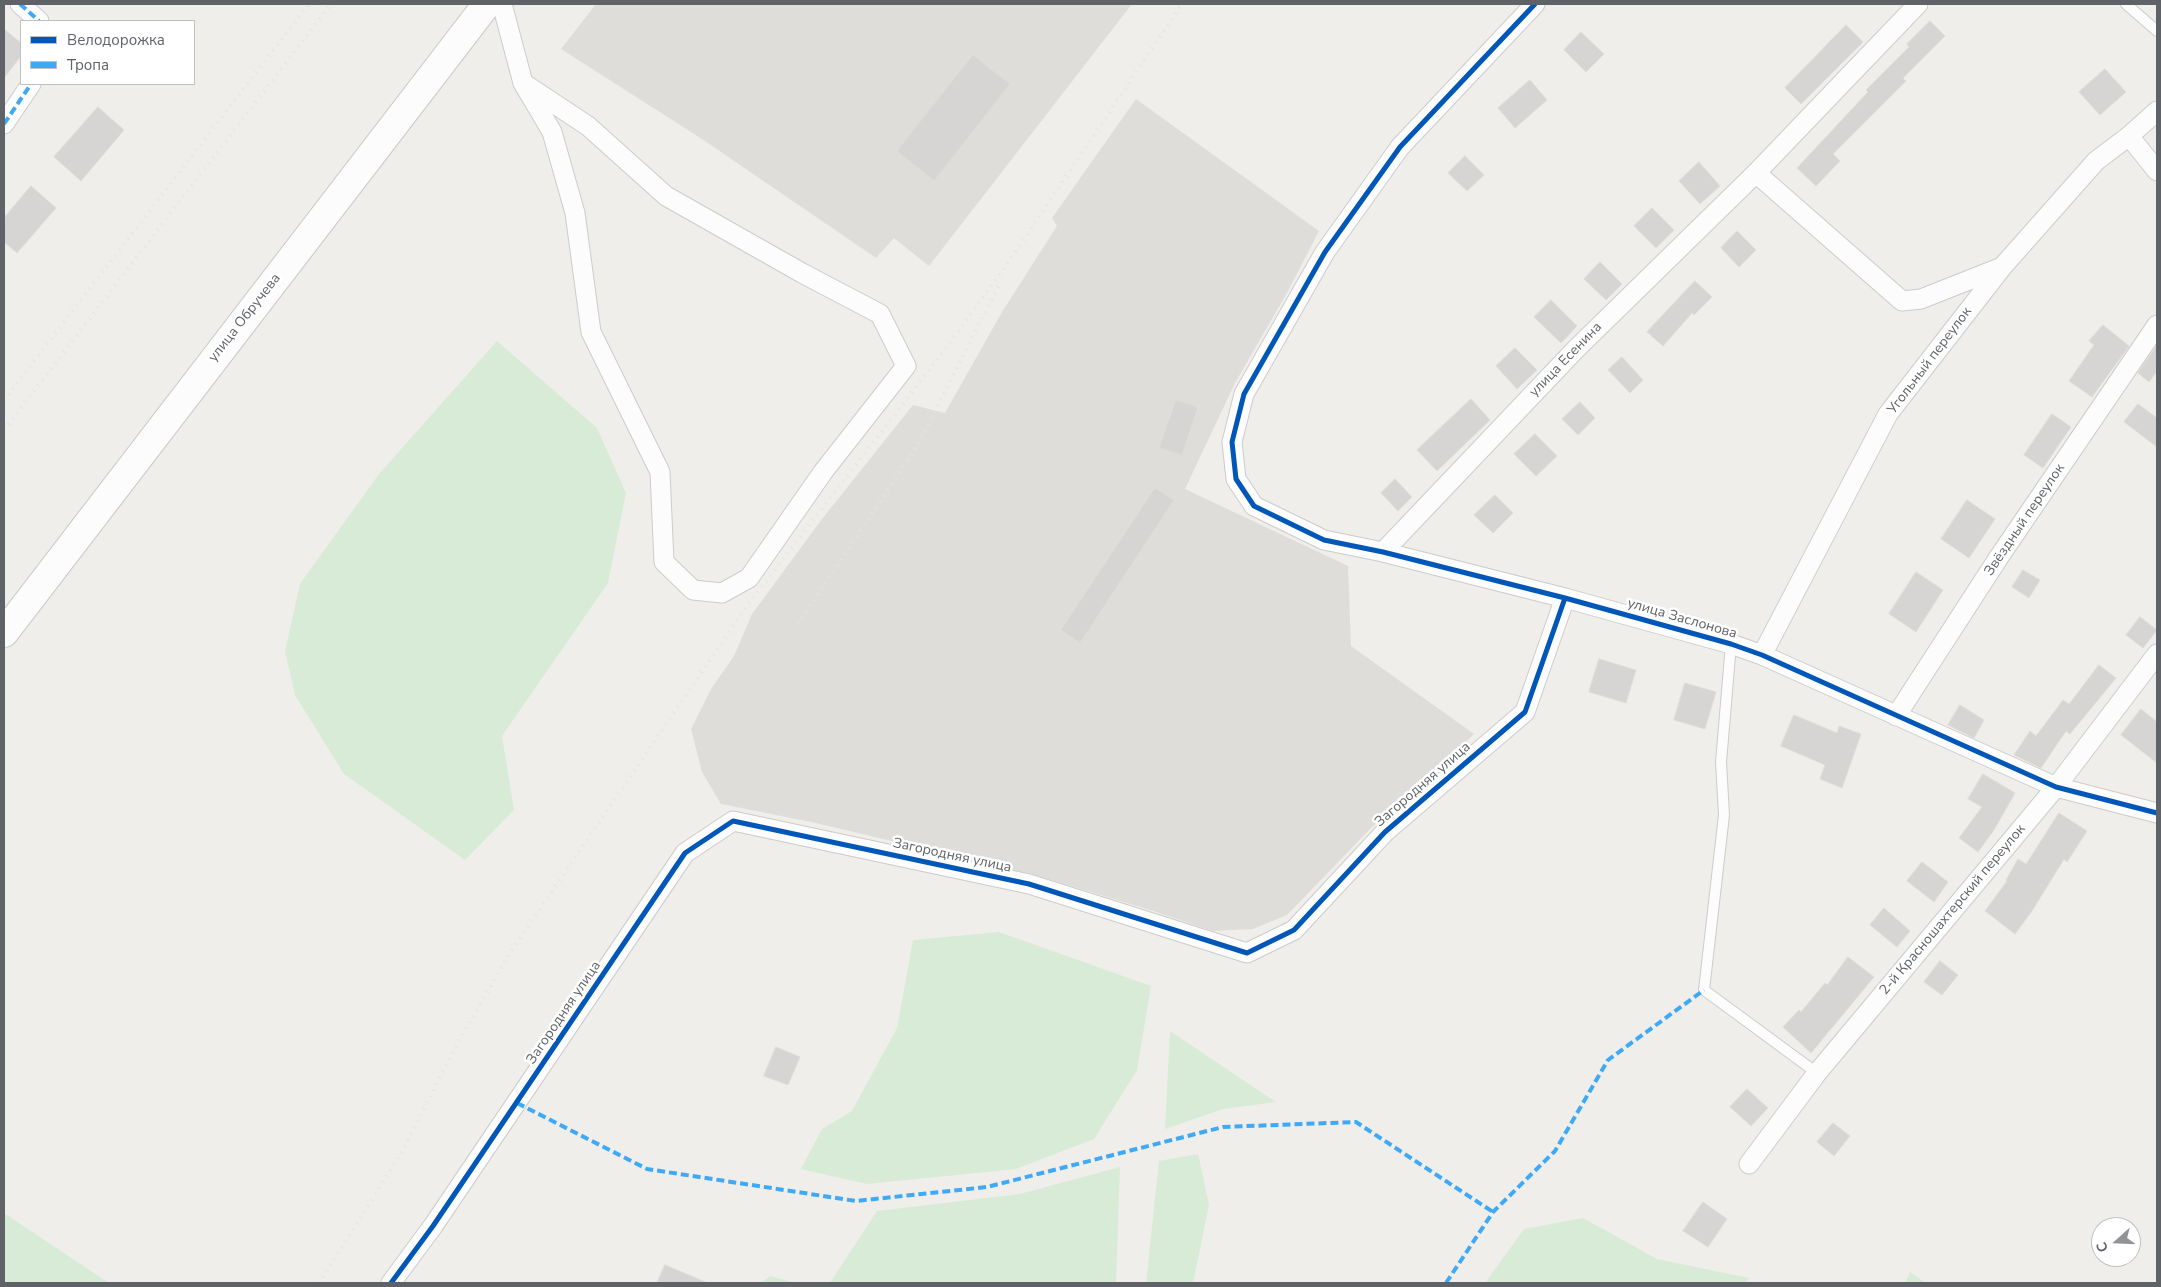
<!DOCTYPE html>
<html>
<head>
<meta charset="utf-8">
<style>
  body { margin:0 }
  #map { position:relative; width:2161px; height:1287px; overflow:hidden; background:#efeeea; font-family:"Nunito Sans",sans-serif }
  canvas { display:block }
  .frame { position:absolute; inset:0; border:5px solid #5f6368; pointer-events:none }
  .legend { position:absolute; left:20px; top:20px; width:175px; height:65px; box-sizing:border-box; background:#fff; border:1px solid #bfc1c3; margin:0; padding:6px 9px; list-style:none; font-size:15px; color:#5f6368 }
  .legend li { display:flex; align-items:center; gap:10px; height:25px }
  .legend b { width:25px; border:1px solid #bfc1c3 }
  .north { position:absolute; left:2091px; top:1217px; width:50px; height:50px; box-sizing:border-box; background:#fff; border:1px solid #bfc1c3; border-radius:50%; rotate:250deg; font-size:14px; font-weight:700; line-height:20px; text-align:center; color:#5f6368 }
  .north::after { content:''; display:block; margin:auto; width:18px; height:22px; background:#919496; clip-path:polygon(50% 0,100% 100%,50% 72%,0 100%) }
</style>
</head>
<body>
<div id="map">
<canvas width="2161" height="1287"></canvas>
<div class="frame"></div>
<ul class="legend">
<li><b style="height:6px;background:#0057b8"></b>Велодорожка</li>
<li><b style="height:6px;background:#3fa9f5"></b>Тропа</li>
</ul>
<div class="north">С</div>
</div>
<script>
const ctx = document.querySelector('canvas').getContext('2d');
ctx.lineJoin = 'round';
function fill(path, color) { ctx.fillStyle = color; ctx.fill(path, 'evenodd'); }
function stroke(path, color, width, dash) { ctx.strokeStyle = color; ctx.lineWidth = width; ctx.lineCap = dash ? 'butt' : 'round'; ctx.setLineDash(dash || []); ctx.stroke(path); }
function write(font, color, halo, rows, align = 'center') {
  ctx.font = font + ' "Nunito Sans",sans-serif'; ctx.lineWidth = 5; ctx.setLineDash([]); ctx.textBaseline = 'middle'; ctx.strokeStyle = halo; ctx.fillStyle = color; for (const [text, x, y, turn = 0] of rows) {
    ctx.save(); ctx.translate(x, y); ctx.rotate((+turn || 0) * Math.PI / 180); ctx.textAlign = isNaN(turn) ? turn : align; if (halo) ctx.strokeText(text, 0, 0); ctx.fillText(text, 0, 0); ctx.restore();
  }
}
const industrial = new Path2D(`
  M596 4H1132L929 266 894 238 876 258 702 139 561 49Z
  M1136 99 1319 231 1288 291 1235 383 1185 489 1348 566 1351 646 1474 734 1425 781 1372 827 1287 915 1253 929 1213 931 1150 910 1038 876 816 823 721 804 702 772 691 729 711 689 734 656 752 614 822 519 913 405 945 413 1002 312 1057 226 1052 218Z`);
const green = new Path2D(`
  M497 341 597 428 626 493 608 583 502 736 514 810 465 860 344 774 295 695 285 651 300 584 379 474Z
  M999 932 1151 986 1137 1070 1094 1139 1016 1169 867 1184 801 1169 822 1129 852 1111 897 1028 913 940Z
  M1170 1031 1276 1102 1223 1109 1165 1129Z
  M1198 1154 1209 1205 1193 1283H1146L1159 1161Z
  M1120 1167 1116 1283H830L877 1211 1020 1194Z
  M4 1213 109 1283H4Z
  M1583 1218 1657 1259 1749 1278 1746 1283H1485L1524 1229Z
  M1910 1272 1926 1283H1905Z
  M770 1276 796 1283H761Z`);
const building = new Path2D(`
  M1930 21 1945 36 1903 78 1906 81 1833 154 1840 161 1816 186 1797 168 1868 92 1866 90 1909 47 1907 44Z
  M1846 25 1863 42 1801 104 1785 88Z
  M4 29 21 43V56L4 78Z
  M1581 32 1604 54 1586 72 1564 50Z
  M973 55 1010 84 934 181 897 151Z
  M2105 69 2126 92 2100 115 2079 92Z
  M1530 80 1547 100 1515 128 1498 108Z
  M98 107 124 130 81 181 54 157Z
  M1465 156 1484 175 1467 191 1448 173Z
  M1699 162 1720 186 1700 204 1679 181Z
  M31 186 56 208 17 253 4 242V218Z
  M1652 208 1674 230 1656 248 1634 226Z
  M1737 231 1756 250 1739 267 1721 248Z
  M1600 262 1622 284 1606 300 1584 279Z
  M1695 281 1712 297 1694 315 1692 313 1663 346 1647 332Z
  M1551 300 1577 326 1561 343 1534 317Z
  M2103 325 2129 346 2092 397 2069 381 2094 345 2089 341Z
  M2157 345V371L2149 382 2138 373Z
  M1515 348 1537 370 1517 389 1496 366Z
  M1622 357 1643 380 1630 393 1608 370Z
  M1471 399 1490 420 1437 471 1417 450Z
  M1176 400 1198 407 1182 455 1159 448Z
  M1580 402 1595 418 1578 435 1562 419Z
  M2138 404 2157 418V447L2124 422Z
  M2052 414 2071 427 2043 468 2024 455Z
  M1535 434 1557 456 1536 476 1514 454Z
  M1395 479 1412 497 1398 511 1381 493Z
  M1155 488 1174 500 1080 643 1061 630Z
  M1495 495 1513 513 1493 533 1474 515Z
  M1967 500 1995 519 1969 558 1941 539Z
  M2023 570 2040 580 2029 598 2012 587Z
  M1916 572 1943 590 1916 632 1889 614Z
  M2140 617 2157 630 2143 648 2126 635Z
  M1599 659 1636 670 1626 703 1589 692Z
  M2099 665 2116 678 2070 734 2066 731 2041 768 2014 755 2030 731 2036 736 2063 700 2069 704Z
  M1685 683 1716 692 1705 729 1674 720Z
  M1960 705 1984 720 1974 738 1948 725Z
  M2141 709 2157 722V763L2121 735Z
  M1794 715 1837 733 1839 726 1861 734 1842 788 1820 779 1825 765 1781 746Z
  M1983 774 2015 793 1994 830 1978 852 1959 838 1982 807 1968 799Z
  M2059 813 2087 831 2067 862 2064 859 2032 911 2015 934 1985 911 2007 881 2006 880 2018 859 2026 864Z
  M1922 862 1948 882 1934 902 1907 881Z
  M1884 908 1910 931 1897 947 1870 925Z
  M1848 957 1874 977 1811 1053 1783 1027 1799 1010 1801 1012 1825 983 1827 985Z
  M1940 961 1958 975 1942 995 1924 982Z
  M776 1047 800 1057 788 1085 764 1076Z
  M1747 1089 1768 1108 1751 1126 1730 1107Z
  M1833 1123 1850 1136 1834 1156 1817 1142Z
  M1703 1202 1727 1219 1708 1247 1683 1231Z
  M665 1265 708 1283H657Z`);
const lane = new Path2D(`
  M2126 4 2157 31
  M1731 644 1721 762 1724 815 1704 990 1817 1073`);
const street = new Path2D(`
  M20 4 39 21
  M502 4 523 83 552 132 575 213 591 332 660 472 664 562 693 590 722 593 749 578 823 472 906 366 880 314 802 273 666 196 588 126 523 83
  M1535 4 1400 147 1325 252 1244 394 1232 442 1236 479 1254 506 1324 540 1383 552 1565 598 1731 644 1762 655 2056 787 2157 813
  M4 124 31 84
  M2129 136 2157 171
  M1756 173 1902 301 1921 299 2002 267
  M1383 552 1575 350 1756 173 1918 4
  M1762 655 1888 414 2003 266 2096 161 2129 136 2157 111
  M1896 716 1999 557 2157 325
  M1749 1164 1817 1073 2056 787 2157 654
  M391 1283 433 1226 685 853 733 821 1029 884 1247 953 1294 930 1385 832 1525 712 1565 598`);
const secondary = new Path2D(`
  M4 633 487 4`);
const rail = new Path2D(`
  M4 400 309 4
  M4 430 331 4
  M798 624 916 448 1000 283
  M319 1283 400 1155 462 1035 514 947 746 607 947 347 1014 254 1182 4`);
const quiet = new Path2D(`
  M20 4 39 21
  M4 124 31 84
  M517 1103 647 1169 856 1201 987 1187 1223 1127 1356 1122 1493 1212
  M1446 1283 1493 1212 1555 1151 1608 1060 1704 990`);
const cycleway = new Path2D(`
  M1535 4 1400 147 1325 252 1244 394 1232 442 1236 479 1254 506 1324 540 1383 552 1565 598 1731 644 1762 655 2056 787 2157 813
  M391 1283 433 1226 685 853 733 821 1029 884 1247 953 1294 930 1385 832 1525 712 1565 598`);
const streetNames = [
  ["улица Обручева",245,318,-52],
  ["улица Есенина",1566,360,-46],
  ["Угольный переулок",1930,361,-53],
  ["Звёздный переулок",2025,520,-56],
  ["улица Заслонова",1682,619,16],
  ["Загородняя улица",1423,785,-41],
  ["Загородняя улица",952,856,12],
  ["2-й Красношахтерский переулок",1953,910,-50],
  ["Загородняя улица",564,1013,-56]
];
fill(industrial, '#dfddda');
fill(green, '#d8ebd6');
fill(building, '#d6d5d3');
stroke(building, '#deddd9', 1);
stroke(lane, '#cbcccc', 12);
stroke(street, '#cbcccc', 21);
stroke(secondary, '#cacacb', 30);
stroke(lane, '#fdfcfc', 10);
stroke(street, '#fdfcfc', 19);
stroke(secondary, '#fdfcfc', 28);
stroke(rail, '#e4e4e4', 4, [1, 6]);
stroke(quiet, '#3fa9f5', 4, [8, 4]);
stroke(cycleway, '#0057b8', 5);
write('14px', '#5f6368', '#fff', streetNames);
</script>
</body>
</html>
